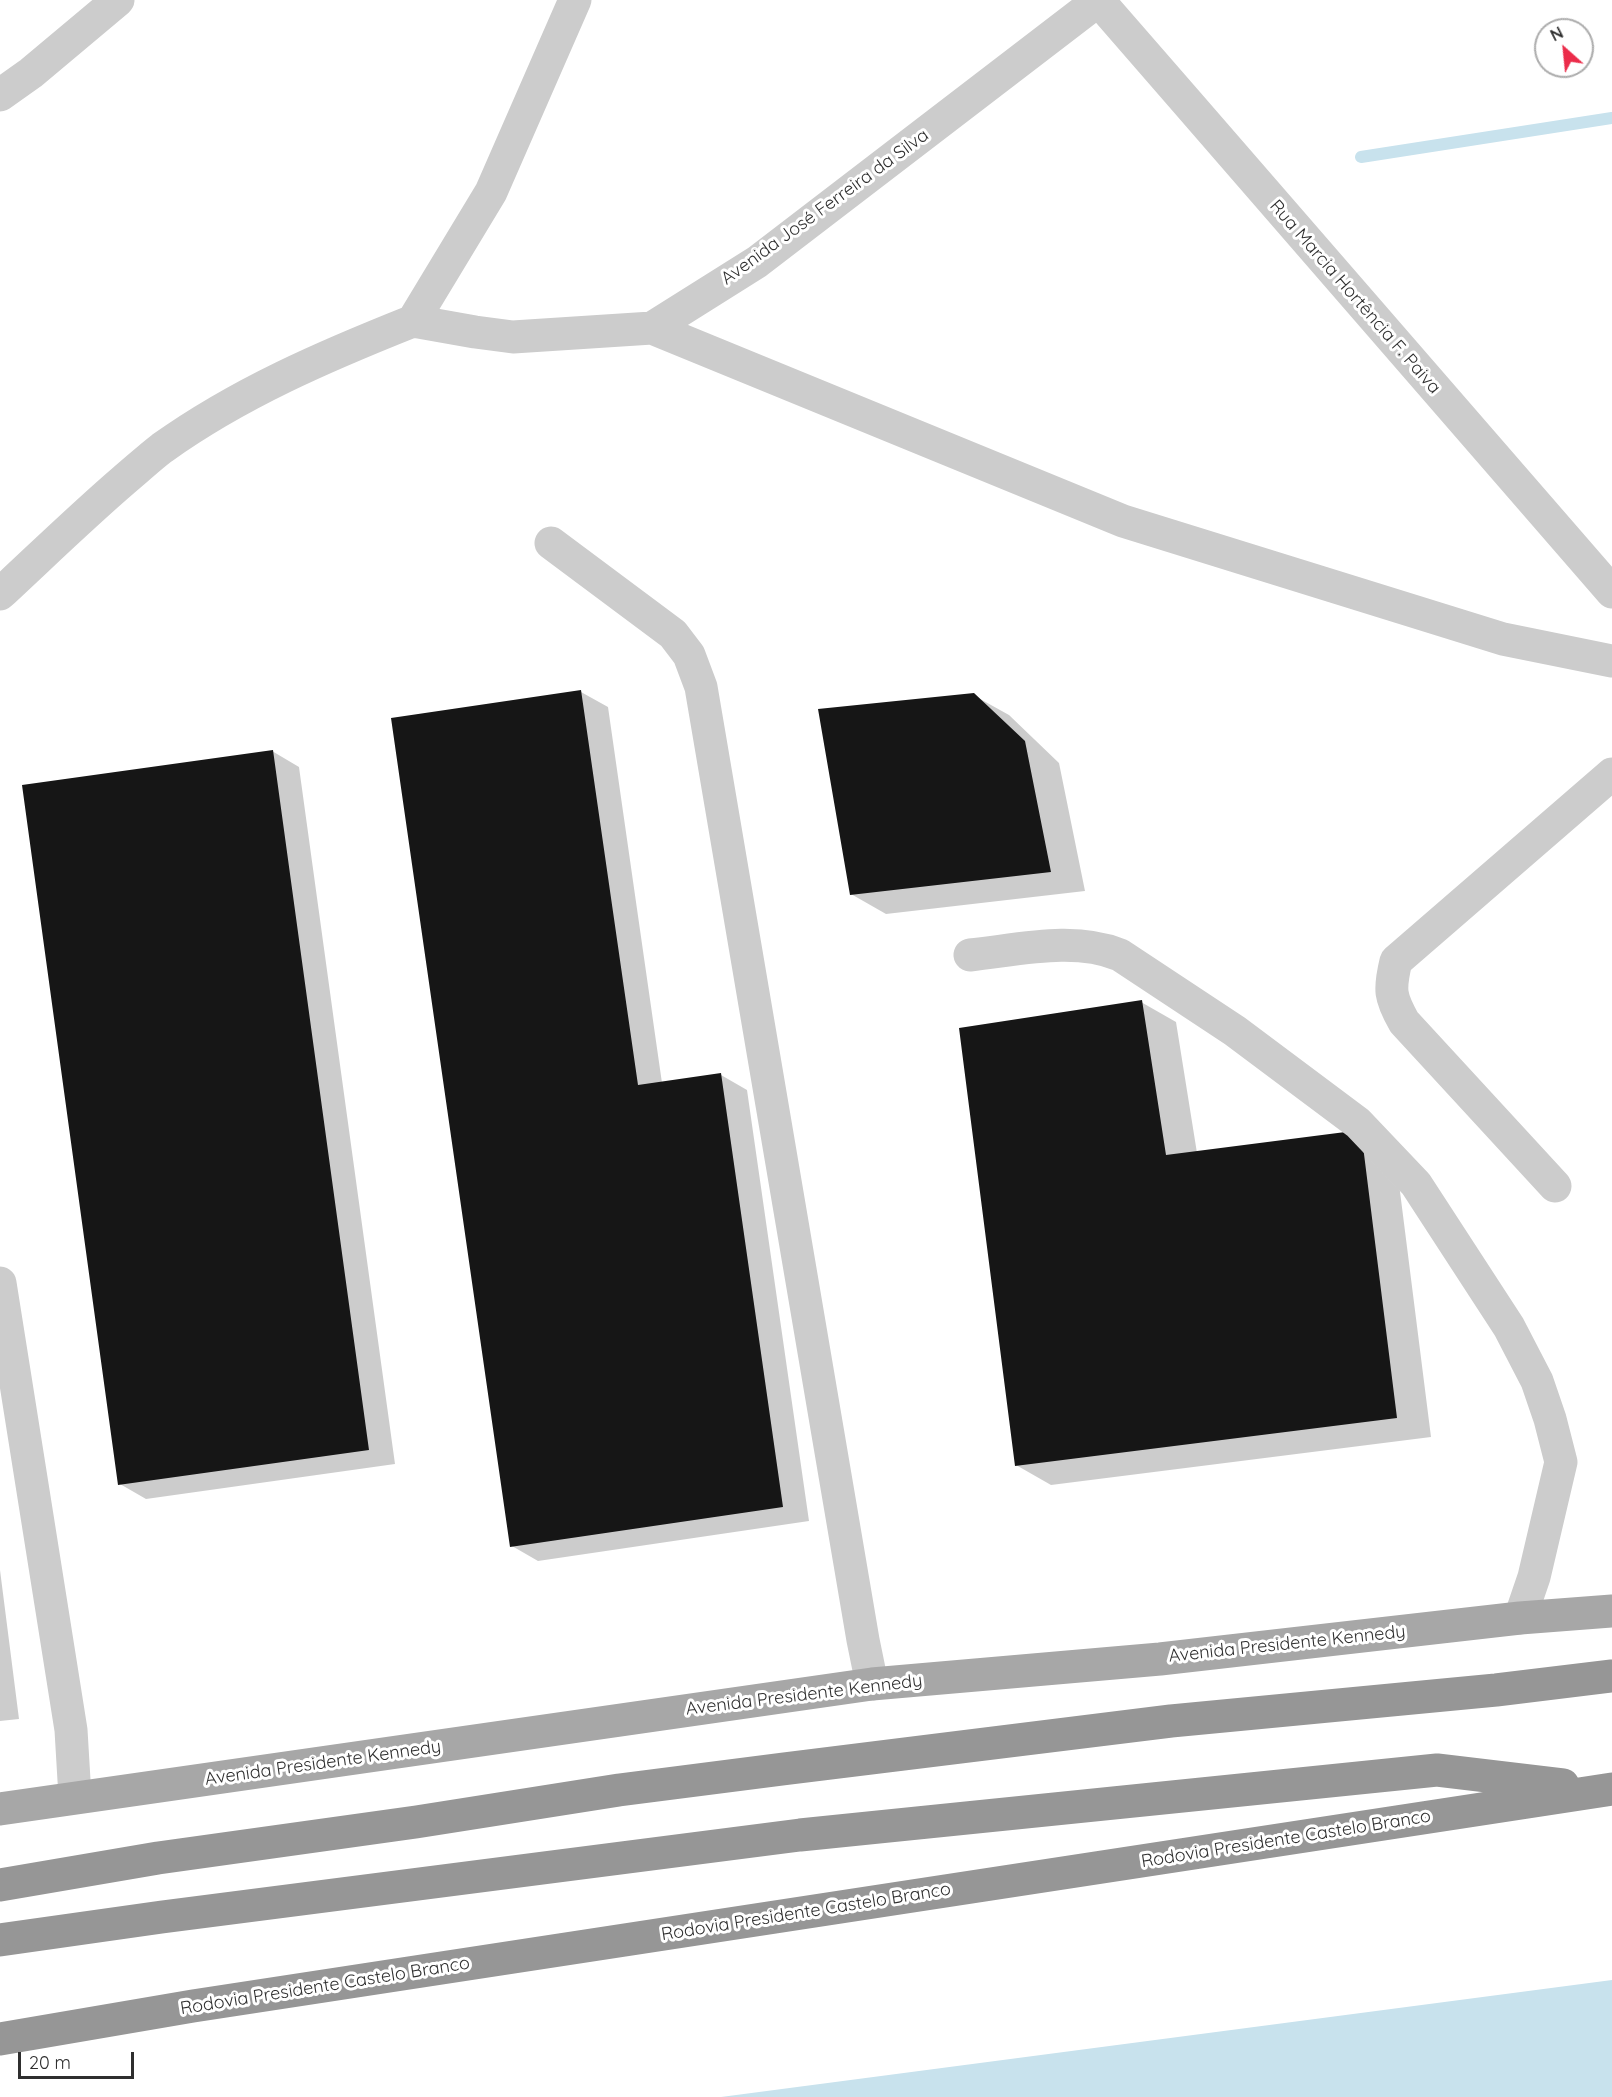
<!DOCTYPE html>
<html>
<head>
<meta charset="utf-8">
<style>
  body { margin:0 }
  #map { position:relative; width:1612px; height:2097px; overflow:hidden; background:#fff; font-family:Quicksand,sans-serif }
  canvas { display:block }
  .north { position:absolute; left:1534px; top:18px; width:60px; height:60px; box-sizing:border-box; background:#fff; border:2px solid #acacac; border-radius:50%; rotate:333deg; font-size:16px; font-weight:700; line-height:24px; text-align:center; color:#2f2f2f }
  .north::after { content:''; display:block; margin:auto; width:21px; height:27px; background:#eb2c4a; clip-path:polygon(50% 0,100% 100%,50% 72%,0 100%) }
  .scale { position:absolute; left:18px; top:2052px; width:116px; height:27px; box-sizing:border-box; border:3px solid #2f2f2f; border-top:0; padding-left:8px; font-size:18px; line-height:21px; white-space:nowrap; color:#2f2f2f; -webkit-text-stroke:4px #fff; paint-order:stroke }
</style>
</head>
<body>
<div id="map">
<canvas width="1612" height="2097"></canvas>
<div class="north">N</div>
<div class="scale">20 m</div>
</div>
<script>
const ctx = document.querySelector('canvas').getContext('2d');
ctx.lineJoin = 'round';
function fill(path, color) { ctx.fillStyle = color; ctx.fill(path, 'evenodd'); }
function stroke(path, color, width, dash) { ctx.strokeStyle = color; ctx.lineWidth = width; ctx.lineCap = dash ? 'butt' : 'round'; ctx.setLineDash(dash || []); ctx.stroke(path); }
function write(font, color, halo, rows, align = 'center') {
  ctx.font = font + ' Quicksand,sans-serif'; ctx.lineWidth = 6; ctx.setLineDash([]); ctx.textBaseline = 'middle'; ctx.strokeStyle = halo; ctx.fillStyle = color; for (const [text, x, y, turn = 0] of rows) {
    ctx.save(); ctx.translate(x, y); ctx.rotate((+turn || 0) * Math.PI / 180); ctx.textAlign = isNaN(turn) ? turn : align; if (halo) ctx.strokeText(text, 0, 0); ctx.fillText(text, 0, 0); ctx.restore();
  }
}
const water = new Path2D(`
  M1612 1980V2097H721Z`);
const shadow = new Path2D(`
  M581 692 608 707 662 1083 721 1075 747 1090 809 1521 538 1561 512 1546Z
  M973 695 1009 715 1059 763 1085 891 886 914 851 894Z
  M272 751 299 767 395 1464 146 1499 120 1484Z
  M1141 1002 1176 1022 1197 1153 1395 1152 1431 1437 1051 1485 1016 1465Z
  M0 1570 19 1719 0 1721Z`);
const stream = new Path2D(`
  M1361 157 1612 118`);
const building = new Path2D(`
  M581 690 638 1085 721 1073 783 1507 510 1547 391 718Z
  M974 693 1025 741 1051 872 850 895 818 709Z
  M273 750 369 1450 118 1485 22 785Z
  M1142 1000 1166 1155 1361 1130 1397 1418 1015 1466 959 1028Z`);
const minor = new Path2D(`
  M1098 0C1270 197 1440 396 1612 592
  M0 95 31 73 118 0
  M413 321 475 332 513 337 652 328 757 262 1099 0
  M413 321 491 192 575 0
  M652 328 1123 521 1503 639 1612 661
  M551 543 673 634 689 655 701 687 863 1640 872 1684
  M0 594C41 556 81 517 124 480 136 470 149 458 162 448 239 393 325 356 413 321
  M970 955C1018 950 1074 936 1120 955L1235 1031 1358 1123 1416 1184 1509 1327 1537 1381 1550 1419 1561 1462 1534 1577 1520 1618
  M1555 1186 1404 1022C1390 997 1389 990 1396 961L1612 774
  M0 1283 71 1730 75 1797`);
const major = new Path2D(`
  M0 1809 872 1684 1160 1659 1520 1618 1612 1611`);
const highway = new Path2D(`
  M0 1885 158 1858 416 1822 619 1790 783 1769 1171 1721 1496 1690 1612 1676
  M0 1940 162 1917 800 1835 1437 1770 1563 1785
  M0 2039 193 2006 1612 1789`);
const streetNames = [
  ["Avenida José Ferreira da Silva",825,207,-36],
  ["Rua Marcia Hortência F. Paiva",1355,297,49],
  ["Avenida Presidente Kennedy",1287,1644,-6],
  ["Avenida Presidente Kennedy",804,1695,-7],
  ["Avenida Presidente Kennedy",323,1763,-8],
  ["Rodovia Presidente Castelo Branco",1286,1839,-9],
  ["Rodovia Presidente Castelo Branco",806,1912,-9],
  ["Rodovia Presidente Castelo Branco",325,1986,-9]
];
fill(water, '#c8e2ed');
fill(shadow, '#0003');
stroke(stream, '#c8e2ed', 12);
fill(building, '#161616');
stroke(minor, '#ccc', 33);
stroke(major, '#a7a7a7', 33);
stroke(highway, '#969696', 33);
write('18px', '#2f2f2f', '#fff', streetNames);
</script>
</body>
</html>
